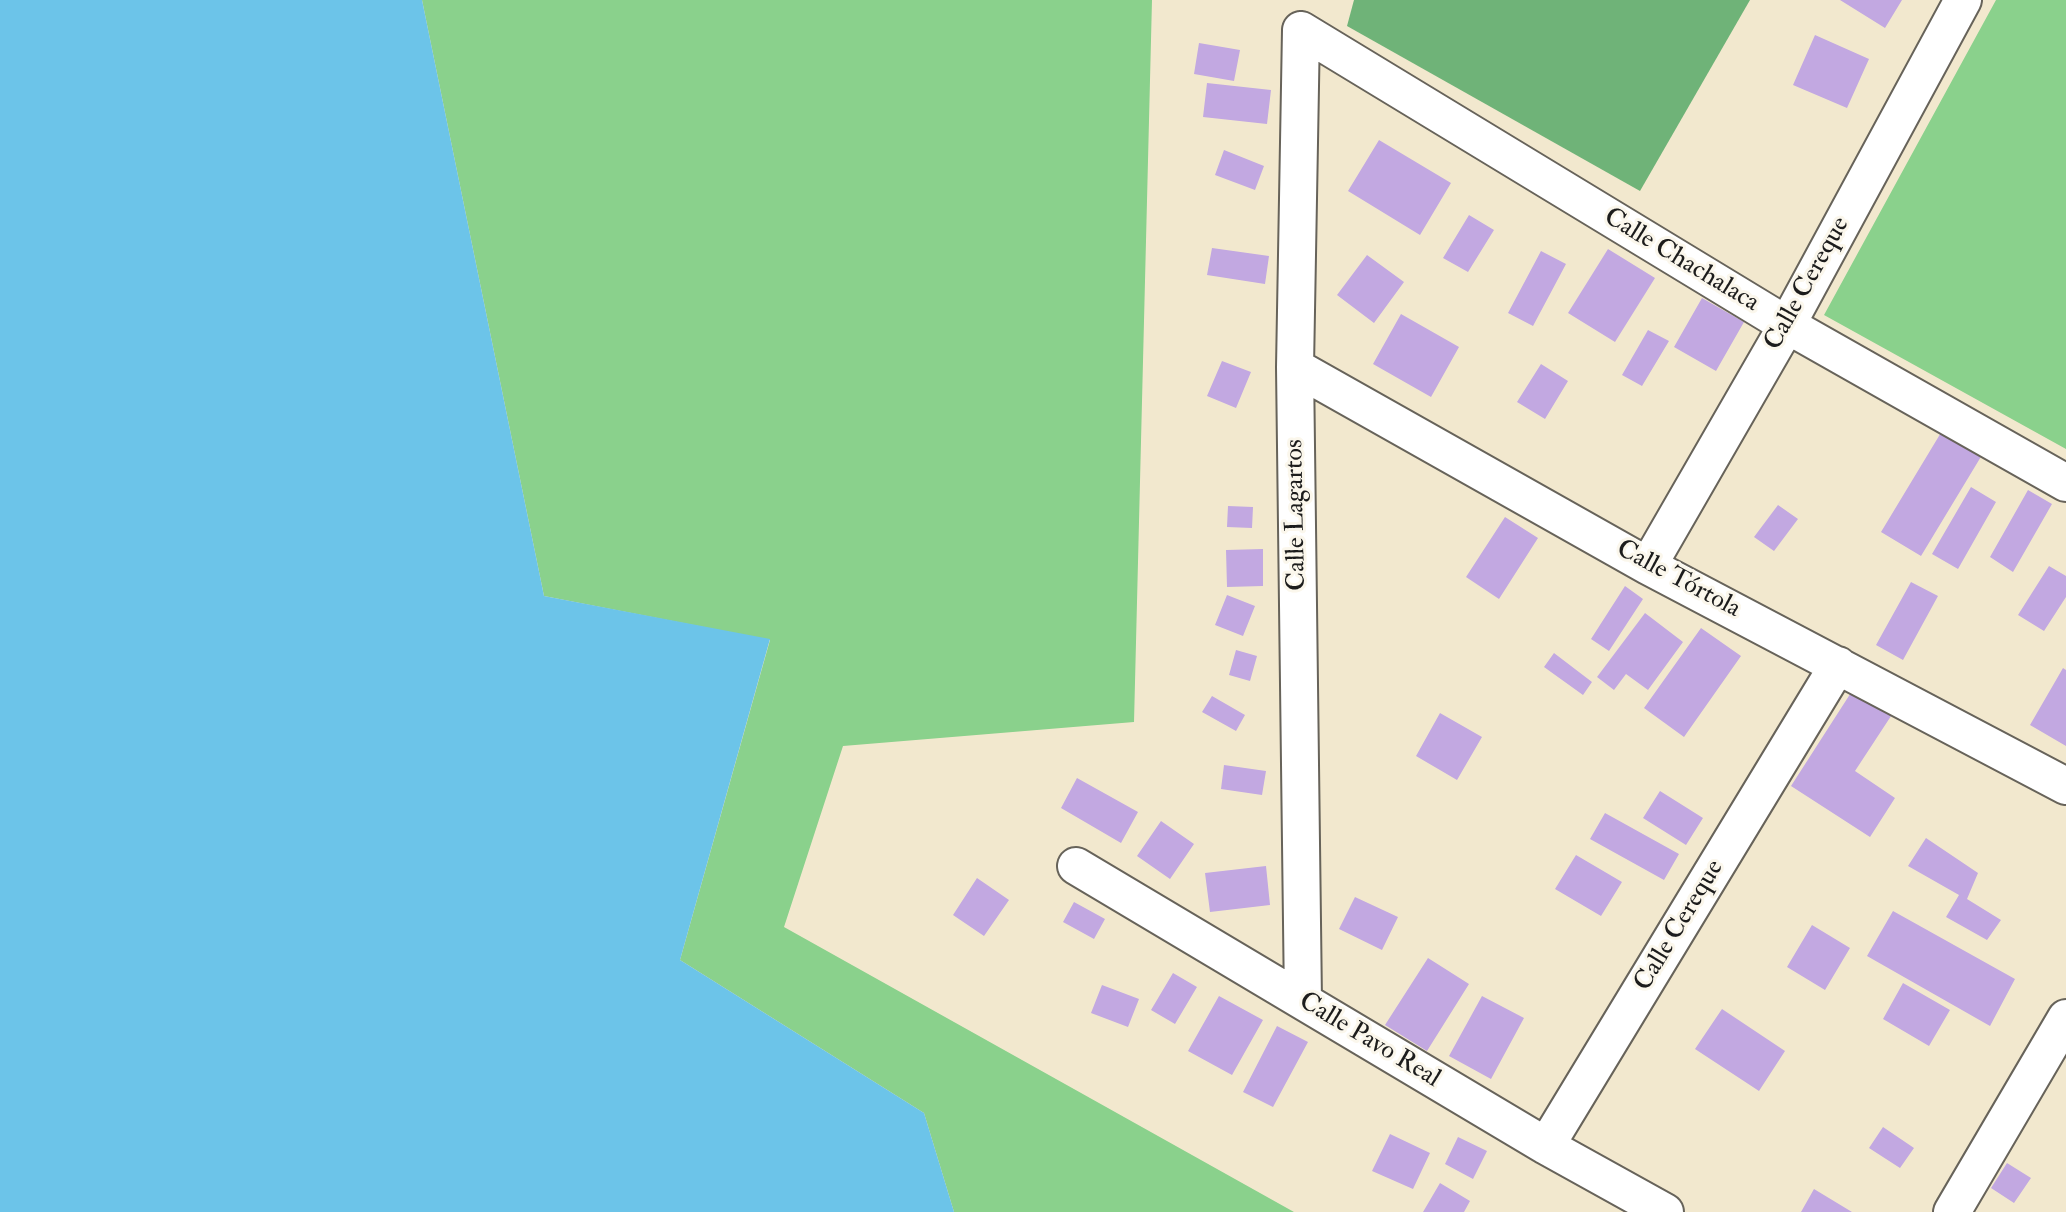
<!DOCTYPE html>
<html>
<head>
<meta charset="utf-8">
<style>
  body { margin:0 }
  canvas { display:block; background:#f2e8ce }
</style>
</head>
<body>
<canvas width="2066" height="1212"></canvas>
<script>
const ctx = document.querySelector('canvas').getContext('2d');
ctx.lineJoin = 'round';
function fill(path, color) { ctx.fillStyle = color; ctx.fill(path, 'evenodd'); }
function stroke(path, color, width, dash) { ctx.strokeStyle = color; ctx.lineWidth = width; ctx.lineCap = dash ? 'butt' : 'round'; ctx.setLineDash(dash || []); ctx.stroke(path); }
function write(font, color, halo, rows, align = 'center') {
  ctx.font = font + ' "IM FELL Double Pica",serif'; ctx.lineWidth = 6; ctx.setLineDash([]); ctx.textBaseline = 'middle'; ctx.strokeStyle = halo; ctx.fillStyle = color; for (const [text, x, y, turn = 0] of rows) {
    ctx.save(); ctx.translate(x, y); ctx.rotate((+turn || 0) * Math.PI / 180); ctx.textAlign = isNaN(turn) ? turn : align; if (halo) ctx.strokeText(text, 0, 0); ctx.fillText(text, 0, 0); ctx.restore();
  }
}
const green = new Path2D(`
  M422 0H1152L1134 722 843 746 784 927 1294 1212H954L924 1113 680 960 770 640 544 596Z
  M1996 0H2066V449L1824 315Z`);
const forest = new Path2D(`
  M1354 0H1750L1640 191 1347 26Z`);
const water = new Path2D(`
  M0 0H422L544 596 770 639 680 960 924 1113 954 1212H0Z`);
const building = new Path2D(`
  M1840 0H1902L1885 28Z
  M1815 35 1869 59 1847 108 1793 85Z
  M1199 43 1240 50 1234 81 1194 74Z
  M1207 83 1271 90 1267 124 1203 117Z
  M1379 140 1451 183 1420 235 1348 191Z
  M1224 150 1264 166 1255 190 1215 175Z
  M1469 215 1494 230 1468 272 1443 258Z
  M1212 248 1269 256 1265 284 1207 275Z
  M1608 249 1655 278 1615 342 1568 313Z
  M1541 251 1566 264 1533 326 1508 313Z
  M1367 255 1404 282 1374 323 1337 295Z
  M1702 298 1744 322 1716 371 1674 347Z
  M1401 314 1459 347 1431 397 1373 364Z
  M1648 330 1669 341 1642 386 1622 375Z
  M1222 361 1251 372 1236 408 1207 396Z
  M1541 364 1568 381 1545 419 1517 402Z
  M1942 431 1982 455 1921 556 1881 532Z
  M1971 487 1996 502 1958 569 1932 554Z
  M2028 490 2052 504 2013 572 1990 557Z
  M1778 505 1798 519 1774 551 1754 537Z
  M1228 506 1253 507 1252 528 1227 527Z
  M1505 517 1538 538 1499 599 1466 577Z
  M1263 549V586L1227 587 1226 550Z
  M2049 566 2066 576V597L2044 631 2018 615Z
  M1911 582 1938 596 1903 660 1876 645Z
  M1625 586 1643 599 1609 651 1591 639Z
  M1227 595 1255 606 1243 636 1215 625Z
  M1645 613 1683 642 1648 690 1626 674 1614 690 1597 677Z
  M1701 628 1741 656 1684 737 1644 708Z
  M1236 650 1257 656 1250 681 1229 675Z
  M1554 653 1592 682 1583 695 1544 667Z
  M2063 668 2066 670V746L2030 725Z
  M1854 688 1893 713 1855 771 1895 798 1870 837 1791 786Z
  M1212 696 1245 715 1236 731 1202 712Z
  M1440 713 1482 737 1457 780 1416 756Z
  M1224 765 1266 771 1262 795 1221 789Z
  M1077 778 1138 812 1121 843 1061 808Z
  M1660 791 1703 818 1686 845 1643 818Z
  M1605 813 1679 854 1664 880 1590 839Z
  M1161 821 1194 844 1170 879 1137 856Z
  M1926 838 1978 873 1967 899 2001 920 1987 940 1946 917 1959 895 1908 866Z
  M1576 855 1622 882 1601 916 1555 889Z
  M1266 866 1270 905 1210 912 1205 873Z
  M977 878 1009 900 984 936 953 915Z
  M1355 897 1398 917 1382 950 1339 929Z
  M1074 902 1105 919 1094 939 1063 922Z
  M1893 911 2015 979 1990 1026 1867 956Z
  M1812 925 1850 948 1825 990 1787 967Z
  M1428 958 1469 984 1427 1051 1385 1025Z
  M1173 973 1197 987 1175 1024 1151 1010Z
  M1903 983 1950 1010 1929 1046 1883 1019Z
  M1102 985 1139 999 1128 1027 1091 1013Z
  M1219 996 1263 1020 1232 1075 1188 1051Z
  M1482 996 1524 1018 1491 1079 1449 1056Z
  M1722 1009 1785 1051 1759 1091 1695 1049Z
  M1277 1026 1308 1042 1273 1107 1243 1092Z
  M1883 1127 1914 1148 1900 1168 1869 1148Z
  M1390 1134 1430 1153 1413 1189 1372 1171Z
  M1458 1137 1487 1151 1473 1179 1445 1164Z
  M2007 1163 2031 1178 2014 1203 1991 1188Z
  M1440 1183 1470 1201 1464 1212H1423Z
  M1814 1189 1852 1212H1801Z`);
const minor = new Path2D(`
  M1301 30 1295 367 1303 1001
  M1301 30 1787 325 2066 483
  M1295 367 1648 566 2066 786
  M1648 566 1787 325 1963 0
  M1076 866 1546 1146 1665 1212
  M1546 1146 1838 665
  M1952 1212 2066 1018`);
const streetNames = [
  ["Calle Chachalaca",1681,261,31],
  ["Calle Cereque",1808,284,-61],
  ["Calle Lagartos",1297,515,-91],
  ["Calle Tórtola",1678,580,28],
  ["Calle Cereque",1680,926,-59],
  ["Calle Pavo Real",1369,1041,31]
];
fill(green, '#8ad18c');
fill(forest, '#6fb378');
fill(water, '#6cc4e9');
fill(building, '#c2a8e1');
stroke(minor, '#67635a', 40);
stroke(minor, '#fff', 36);
write('26px', '#1c1c1c', '#fbf7ec', streetNames);
</script>
</body>
</html>
